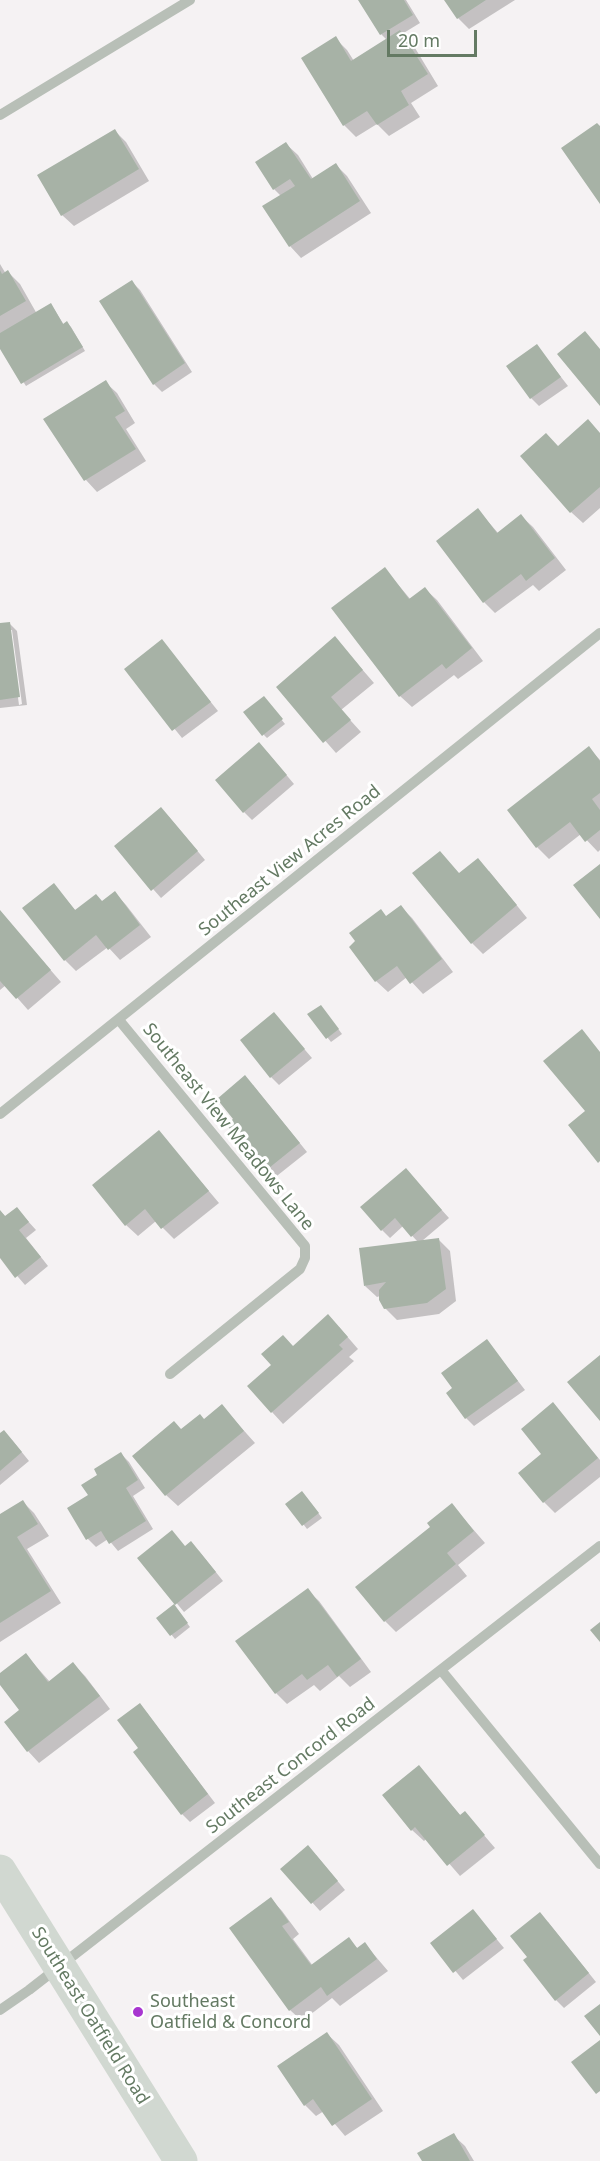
<!DOCTYPE html>
<html>
<head>
<meta charset="utf-8">
<style>
  body { margin:0 }
  #map { position:relative; width:600px; height:2161px; overflow:hidden; background:#f5f2f3; font-family:"Noto Sans",sans-serif }
  canvas { display:block }
  .scale { position:absolute; left:387px; top:30px; width:90px; height:27px; box-sizing:border-box; border:3px solid #647a63; border-top:0; padding-left:8px; font-size:18px; line-height:21px; white-space:nowrap; color:#647a63; -webkit-text-stroke:4px #fff; paint-order:stroke }
</style>
</head>
<body>
<div id="map">
<canvas width="600" height="2161"></canvas>
<div class="scale">20 m</div>
</div>
<script>
const ctx = document.querySelector('canvas').getContext('2d');
ctx.lineJoin = 'round';
function fill(path, color) { ctx.fillStyle = color; ctx.fill(path, 'evenodd'); }
function stroke(path, color, width, dash) { ctx.strokeStyle = color; ctx.lineWidth = width; ctx.lineCap = dash ? 'butt' : 'round'; ctx.setLineDash(dash || []); ctx.stroke(path); }
function write(font, color, halo, rows, align = 'center') {
  ctx.font = font + ' "Noto Sans",sans-serif'; ctx.lineWidth = 6; ctx.setLineDash([]); ctx.textBaseline = 'middle'; ctx.strokeStyle = halo; ctx.fillStyle = color; for (const [text, x, y, turn = 0] of rows) {
    ctx.save(); ctx.translate(x, y); ctx.rotate((+turn || 0) * Math.PI / 180); ctx.textAlign = isNaN(turn) ? turn : align; if (halo) ctx.strokeText(text, 0, 0); ctx.fillText(text, 0, 0); ctx.restore();
  }
}
const shadow = new Path2D(`
  M360 0H406L420 23 402 34 412 43 438 86 411 103 420 117 389 136 377 124 356 137 344 125 303 59 335 38 347 50 354 61 387 40 381 34Z
  M446 0H515L469 29 458 18Z
  M115 131 126 142 149 181 74 226 62 215Z
  M286 144 298 155 313 179 335 164 347 176 371 213 301 258 290 246 281 196 274 189Z
  M0 264 6 274 8 272 20 284 37 314 54 309 64 325 67 323 71 327 85 351 26 386 0 346Z
  M132 282 140 290 192 372 162 392 154 384Z
  M537 346 568 386 539 406 531 398Z
  M105 382 117 393 135 423 126 429 146 461 97 492 86 480 46 419Z
  M600 434V508L583 523 571 512 559 447Z
  M478 510 498 533 521 516 533 527 566 570 539 591 533 585 495 613 484 602Z
  M385 569 411 600 425 589 437 600 483 661 458 679 454 675 412 707 400 696Z
  M9 623 17 631 27 705 0 708V625ZM9 630H12L22 704 19 705Z
  M335 638 374 683 341 710 361 732 336 753 278 687Z
  M162 641 218 711 182 738 126 669Z
  M267 702 285 724 267 738 264 735Z
  M589 748 600 760V850L598 852 581 834 549 859 537 847 509 811Z
  M267 752 294 784 252 820 244 812Z
  M169 817 205 860 161 898 116 847Z
  M489 871 527 918 483 954 472 943 460 874Z
  M54 885 76 911 103 903 115 893 126 905 151 937 120 960 108 947 76 971 65 960Z
  M401 907 412 918 453 972 423 994 407 977 388 992 376 981 387 918Z
  M0 912 61 982 28 1010 6 985 0 990Z
  M324 1010 342 1034 331 1042 309 1014Z
  M274 1014 312 1058 279 1085 271 1077Z
  M253 1085 307 1152 273 1179 228 1125 235 1119Z
  M159 1132 219 1203 174 1239 156 1221 138 1236 126 1225Z
  M413 1178 449 1218 422 1241 438 1239 450 1251 456 1301 439 1314 397 1320 385 1308 380 1296 377 1297 365 1286 418 1242 403 1226 390 1238 382 1230Z
  M17 1209 36 1230 26 1238 48 1266 25 1285 0 1256V1211L6 1217Z
  M339 1327 358 1349 349 1357 354 1361 283 1424 272 1412 293 1347Z
  M487 1341 525 1390 474 1426 466 1418Z
  M553 1404 600 1460V1477L555 1513 544 1502V1454Z
  M222 1406 255 1443 178 1506 166 1495 182 1431 204 1421Z
  M0 1435 12 1440 29 1461 0 1485Z
  M121 1454 129 1462 145 1488 133 1496 153 1529 118 1551 108 1539 96 1547 88 1539 69 1509 90 1496 100 1475Z
  M306 1497 322 1518 307 1529 288 1504Z
  M23 1502 34 1513 49 1536 27 1549 61 1603 0 1642V1516Z
  M452 1505 485 1543 458 1565 467 1576 396 1632 385 1621Z
  M186 1547 199 1551 223 1581 184 1612 139 1558Z
  M307 1590 319 1601 371 1672 350 1687 339 1676 320 1691 314 1685 287 1704 276 1693Z
  M177 1610 190 1627 175 1639 158 1618Z
  M26 1655 50 1682 73 1664 85 1676 110 1709 39 1763 28 1751 21 1710 0 1682V1675Z
  M147 1713 215 1803 190 1822 182 1814 140 1748Z
  M419 1767 461 1816 465 1813 495 1848 460 1876 427 1838 424 1841 412 1830Z
  M316 1855 345 1890 320 1911 282 1869Z
  M271 1899 282 1911 299 1934 293 1939 313 1966 349 1939 358 1949 365 1944 388 1971 340 2006 332 1998 302 2021 290 2010Z
  M473 1911 504 1948 463 1980 432 1943Z
  M548 1922 596 1982 564 2008 556 2000 529 1957Z
  M327 2034 339 2045 383 2111 345 2136 324 2111 316 2116 305 2105Z
  M453 2135 465 2146 474 2161H423Z`);
const building = new Path2D(`
  M358 0H404L413 15 380 35Z
  M444 0H486L457 19Z
  M400 30 428 74 401 91 409 105 377 125 367 111 343 126 301 58 336 36 351 61Z
  M597 123 600 126V204L561 148Z
  M115 129 139 169 61 216 37 175Z
  M286 142 311 179 336 163 360 201 289 247 262 206 295 186 290 179 273 190 255 162Z
  M0 270 2 274 8 270 26 301 0 316Z
  M132 280 185 363 153 385 99 301Z
  M51 303 63 324 67 321 83 347 21 384 0 349V333Z
  M585 331 600 349V406L557 354Z
  M537 344 561 377 530 399 506 366Z
  M106 380 125 411 115 417 136 449 84 481 43 419Z
  M588 419 600 433V487L570 513 520 456 546 433 558 446Z
  M478 508 497 533 521 514 555 558 526 581 521 574 483 603 436 541Z
  M385 567 409 599 425 587 472 648 446 669 442 664 399 697 331 608Z
  M10 622 20 697 0 700V623Z
  M335 636 363 670 331 697 351 720 323 743 276 687Z
  M162 639 211 702 172 731 124 669Z
  M264 696 283 719 262 736 243 712Z
  M259 742 287 775 243 813 215 780Z
  M589 746 600 761V793L592 799 600 810V830L585 842 570 822 536 848 507 810Z
  M161 807 198 851 151 891 114 846Z
  M440 851 459 873 478 858 517 905 471 944 412 873Z
  M600 864V919L573 885Z
  M54 883 75 910 96 894 102 901 115 891 140 925 108 950 96 935 64 961 22 908Z
  M401 905 442 959 410 984 397 966 375 982 349 947 355 941 349 933 381 909 386 916Z
  M0 910 51 970 16 999 0 981Z
  M321 1005 339 1029 326 1039 307 1014Z
  M274 1012 305 1049 270 1078 240 1040Z
  M582 1029 600 1052V1161L598 1163 568 1125 585 1111 543 1061Z
  M245 1075 300 1143 264 1172 226 1124 233 1119 217 1099Z
  M159 1130 209 1191 161 1229 145 1209 125 1226 92 1185Z
  M406 1168 442 1210 411 1237 395 1218 381 1231 360 1207Z
  M17 1207 29 1222 19 1230 41 1257 15 1278 0 1258V1210L5 1216Z
  M439 1238 446 1289 427 1303 384 1309 379 1300V1290L386 1282 364 1286 359 1248Z
  M328 1314 348 1337 339 1345 343 1349 271 1413 247 1386 271 1365 261 1354 283 1335 293 1346Z
  M487 1339 518 1381 465 1419 446 1393 452 1388 441 1373Z
  M600 1355V1421L567 1382Z
  M553 1402 598 1458 543 1503 518 1473 541 1454 521 1429Z
  M222 1404 244 1431 165 1496 132 1456 174 1421 181 1429 200 1414 204 1419Z
  M4 1430 22 1452 0 1471V1433Z
  M121 1452 138 1480 126 1488 146 1521 109 1544 101 1531 86 1540 67 1508 88 1495 81 1485 97 1475 94 1469Z
  M302 1491 319 1513 302 1526 285 1504Z
  M23 1500 38 1524 17 1537 51 1591 0 1623V1514Z
  M452 1503 474 1531 447 1553 456 1564 384 1622 355 1587 430 1527 427 1523Z
  M172 1530 185 1546 191 1541 216 1572 175 1605 137 1558Z
  M308 1588 361 1659 337 1677 328 1665 307 1680 302 1674 275 1694 235 1641Z
  M174 1604 188 1623 170 1636 156 1618Z
  M600 1622V1642L590 1630Z
  M26 1653 48 1682 73 1662 100 1696 27 1752 4 1722 19 1710 0 1685V1673Z
  M140 1703 208 1794 181 1815 133 1752 138 1748 117 1720Z
  M419 1765 460 1815 465 1811 485 1835 447 1866 415 1827 411 1831 382 1795Z
  M308 1845 338 1881 311 1904 280 1869Z
  M271 1897 289 1922 282 1926 311 1965 349 1937 357 1948 365 1942 377 1959 327 1996 321 1987 289 2011 229 1928Z
  M473 1909 497 1939 453 1973 430 1943Z
  M540 1912 589 1973 555 2001 523 1960 527 1957 510 1936Z
  M600 2004V2036L584 2016Z
  M327 2032 372 2099 332 2126 313 2099 304 2106 277 2066Z
  M600 2040V2091L596 2094 571 2062Z
  M454 2133 470 2161H422L417 2153Z`);
const minor = new Path2D(`
  M0 115 190 0
  M119 1020 305 1246V1258L300 1269 170 1374
  M0 1114 600 633
  M441 1670 600 1864
  M0 2010 29 1990 600 1546`);
const major = new Path2D(`
  M0 1871 181 2161`);
const markers = [
  [138,2012,6,"#a836d0"]
];
const streetNames = [
  ["Southeast View Acres Road",290,861,-39],
  ["Southeast View Meadows Lane",228,1127,51],
  ["Southeast Concord Road",291,1766,-38],
  ["Southeast Oatfield Road",90,2016,58]
];
const poiNames = [
  ["Southeast",150,2002],
  ["Oatfield & Concord",150,2023]
];
fill(shadow, '#0003');
fill(building, '#a7b2a6');
stroke(minor, '#b8bfb7', 10);
stroke(major, '#d1d8d1', 33);
for (const [x, y, r, color] of markers) { const dot = new Path2D(); dot.arc(x, y, r, 0, 2 * Math.PI); ctx.fillStyle = color; ctx.fill(dot); stroke(dot, '#fff', 2); }
write('18px', '#647a63', '#fff', streetNames);
write('18px', '#647a63', '#fff', poiNames, 'left');
</script>
</body>
</html>
